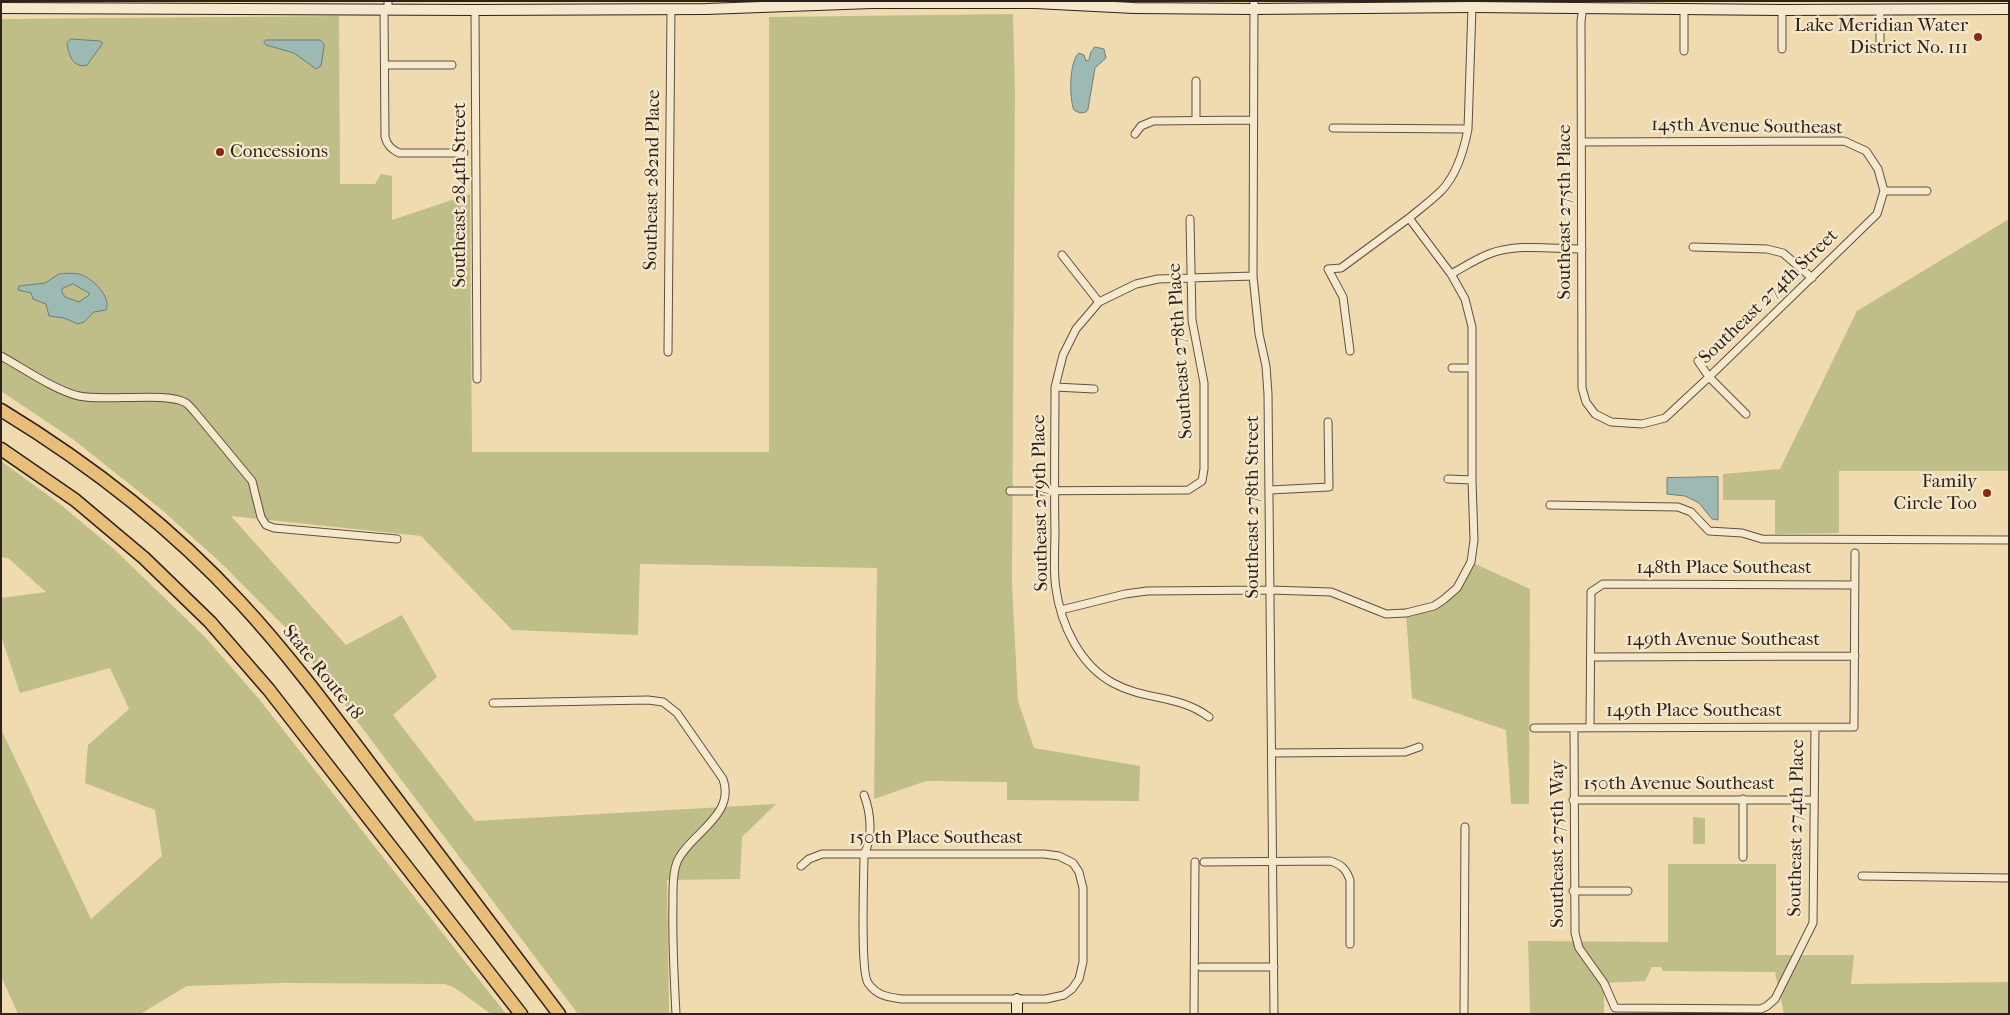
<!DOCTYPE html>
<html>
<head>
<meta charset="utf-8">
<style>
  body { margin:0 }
  #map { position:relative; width:2010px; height:1015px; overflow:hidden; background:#f0dbb1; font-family:"IM FELL French Canon",serif }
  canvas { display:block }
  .frame { position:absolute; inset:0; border:2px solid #2f221b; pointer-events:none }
</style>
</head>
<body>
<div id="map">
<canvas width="2010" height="1015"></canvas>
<div class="frame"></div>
</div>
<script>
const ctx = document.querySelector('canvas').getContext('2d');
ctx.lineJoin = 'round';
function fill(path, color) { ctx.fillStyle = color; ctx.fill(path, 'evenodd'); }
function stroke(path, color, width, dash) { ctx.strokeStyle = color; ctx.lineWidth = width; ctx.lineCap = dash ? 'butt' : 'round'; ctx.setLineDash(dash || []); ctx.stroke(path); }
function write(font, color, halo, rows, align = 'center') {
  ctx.font = font + ' "IM FELL French Canon",serif'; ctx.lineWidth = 4.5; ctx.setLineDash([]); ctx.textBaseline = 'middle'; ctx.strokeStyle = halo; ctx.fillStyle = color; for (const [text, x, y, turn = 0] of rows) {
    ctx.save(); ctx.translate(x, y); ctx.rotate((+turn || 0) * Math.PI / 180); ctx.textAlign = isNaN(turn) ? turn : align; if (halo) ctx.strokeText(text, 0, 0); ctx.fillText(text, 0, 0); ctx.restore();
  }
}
const green = new Path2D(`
  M1013 14 1015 92 1012 583 1018 701 1034 748 1140 766 1139 801 1007 800V782L926 781 874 799 877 568 640 564 638 635 512 630 421 536 231 516 346 645 402 615 437 677 393 715 475 821 776 804 742 837 740 879 667 880 669 1014H578L289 631 221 563 162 510 74 440 1 391V19L339 16 340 184H375L381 174 392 176V220L470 194 472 452H769V17Z
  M2009 219V471H1839V533L1775 534V500H1723V474L1780 469 1857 311Z
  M1 461 60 504 116 551 205 637 259 699 506 1014H491L455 988 445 984 283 983 187 986 140 1014H18L1 976V729L91 919 162 856 155 810 85 783 88 745 129 709 110 668 20 693 1 636V598L46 592 8 558 1 557Z
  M1471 562 1530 589 1529 804H1511L1506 730 1412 698 1406 613 1424 610 1457 588Z
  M1693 817 1705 818V844H1693Z
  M1668 864H1776V955H1854L1851 984 2009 982V1014H1784L1775 972 1663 971 1661 967H1652L1645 981 1604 983V1014L1530 1013 1528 941 1668 942Z`);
const water = new Path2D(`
  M71 39 100 41 103 43 87 65C73 69 68 54 67 43Z
  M266 40H320L324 44V47L321 66 316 69 294 53 266 45 264 42Z
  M1095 47 1104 49 1106 58 1095 68 1088 109 1086 112 1080 113 1074 110C1069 99 1069 61 1079 53L1084 55 1086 61 1089 60 1091 52Z
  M59 274C65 273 73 273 79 274 91 277 112 296 106 310L94 312 84 322 78 324 64 318 49 316 46 304 33 299 31 293 18 290 19 286 45 283ZM73 284 89 293V295L79 302 65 297 62 292V289Z
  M1718 477V520L1712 519 1699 503 1685 496 1667 494V478Z`);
const street = new Path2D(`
  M1254 1 1253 276 1259 334 1266 366 1268 394 1274 1014
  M1583 7 1581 21 1582 388 1586 402 1595 414 1611 422 1642 424 1665 418 1709 377 1877 214 1884 191
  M384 9 385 137C387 145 391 149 399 153H464
  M1684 9V51
  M388 10V1
  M475 10 477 379
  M1782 10V49
  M1880 50V10
  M385 65H452
  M1196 120V81
  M1333 128 1468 129
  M1135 134 1141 126 1153 121 1252 120
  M1582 142 1844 141 1866 151 1878 169 1884 191
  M1884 191H1927
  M1693 247 1767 249 1783 253 1812 278
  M1062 255 1099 302
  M1451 274C1464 267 1476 259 1489 254 1517 243 1552 249 1582 249
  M1350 351 1343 297 1328 269 1341 268 1409 218
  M668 352 671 9
  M1 356C23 368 56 391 79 396 105 402 168 391 186 403 189 405 192 409 194 411L252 481 261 517 266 525 274 528 397 539
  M1698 361 1709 377 1746 414
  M1452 368H1472
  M1055 387 1094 389
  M1448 479 1472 480
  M1270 490 1329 487 1328 422
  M1010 491 1188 490 1202 481 1204 469V383L1192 320 1190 219
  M1550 505 1678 507 1691 512 1709 531 1742 533 1762 539 2009 540
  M1061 610 1125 594 1147 591 1270 590 1331 592 1386 614 1406 613 1434 606 1443 600 1457 588 1471 562 1474 540 1472 480V327L1465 299 1451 274 1409 218C1420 209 1432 200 1442 190 1457 174 1464 150 1468 129L1472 7
  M1591 657 1855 656
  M493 703 648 700 663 702 677 713 723 779C736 816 689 834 677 862 672 874 673 891 673 903 672 940 674 977 676 1014
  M1209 717C1178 694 1146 701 1113 683 1080 665 1061 625 1056 589 1053 571 1055 550 1055 532 1054 484 1055 436 1055 387L1063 355 1076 329 1099 302 1136 284 1158 279 1253 276
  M1534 728 1854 727 1855 553
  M1574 728 1575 933 1579 948 1604 983 1615 1008 1761 1009 1767 1006 1775 999 1813 923 1815 728
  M1590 728 1591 597V592L1603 584 1855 585
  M1272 753 1405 752 1419 747
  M1743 799V857
  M1573 800H1814
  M1204 862 1330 861C1341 864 1346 869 1350 880V944
  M801 866 809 859 822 854H1044L1059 856 1073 863 1079 872 1083 888V962L1079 979 1072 989 1064 995 1046 999H902C888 997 877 996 868 983 860 971 864 875 864 854 873 838 871 813 864 795
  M1862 876 2009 878
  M1573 891H1628
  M1201 967H1274
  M1194 1014 1195 862
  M1464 1014 1465 827`);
const secondary = new Path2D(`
  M1 8 475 10 706 9 872 3H1035L1134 8 1253 9 1472 7 1782 10 2009 9
  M1017 1014V999`);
const highway = new Path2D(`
  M1 410C88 463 171 527 240 602 292 658 337 720 383 781 442 859 500 936 559 1014
  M1 449 75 500 144 558 210 622 269 690 521 1014`);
const markers = [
  [1978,37,5,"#8f2418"],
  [220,152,5,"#8f2418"],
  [1987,493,5,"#8f2418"]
];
const poiNames = [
  ["Lake Meridian Water",1968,26],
  ["District No. 111",1968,48],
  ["Concessions",230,152,"left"],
  ["Family",1977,482],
  ["Circle Too",1977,504]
];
const streetNames = [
  ["145th Avenue Southeast",1747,127,1],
  ["Southeast 282nd Place",653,180,-89],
  ["Southeast 284th Street",460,195,-90],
  ["Southeast 275th Place",1565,212,-90],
  ["Southeast 274th Street",1769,297,-44],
  ["Southeast 278th Place",1181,351,-94],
  ["Southeast 279th Place",1041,503,-91],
  ["Southeast 278th Street",1253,507,-90],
  ["148th Place Southeast",1724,568],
  ["149th Avenue Southeast",1723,640],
  ["State Route 18",322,673,51],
  ["149th Place Southeast",1694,711],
  ["150th Avenue Southeast",1679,784],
  ["Southeast 274th Place",1797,828,-89],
  ["150th Place Southeast",936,838],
  ["Southeast 275th Way",1558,844,-90]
];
fill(green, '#bfbe88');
fill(water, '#9cb9b4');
stroke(water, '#707d77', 1);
stroke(street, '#5f5040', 9);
stroke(secondary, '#2f221b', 12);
stroke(highway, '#2f221b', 15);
stroke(street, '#f5e8cc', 7);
stroke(secondary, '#f5e8cc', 10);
stroke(highway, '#e8be78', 12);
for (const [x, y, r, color] of markers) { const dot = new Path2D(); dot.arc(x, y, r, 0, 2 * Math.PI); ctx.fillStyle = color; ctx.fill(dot); stroke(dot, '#f5e8cc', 2); }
write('19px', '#2f221b', '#f5e8cc', poiNames, 'right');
write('19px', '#2f221b', '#f5e8cc', streetNames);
</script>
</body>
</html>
